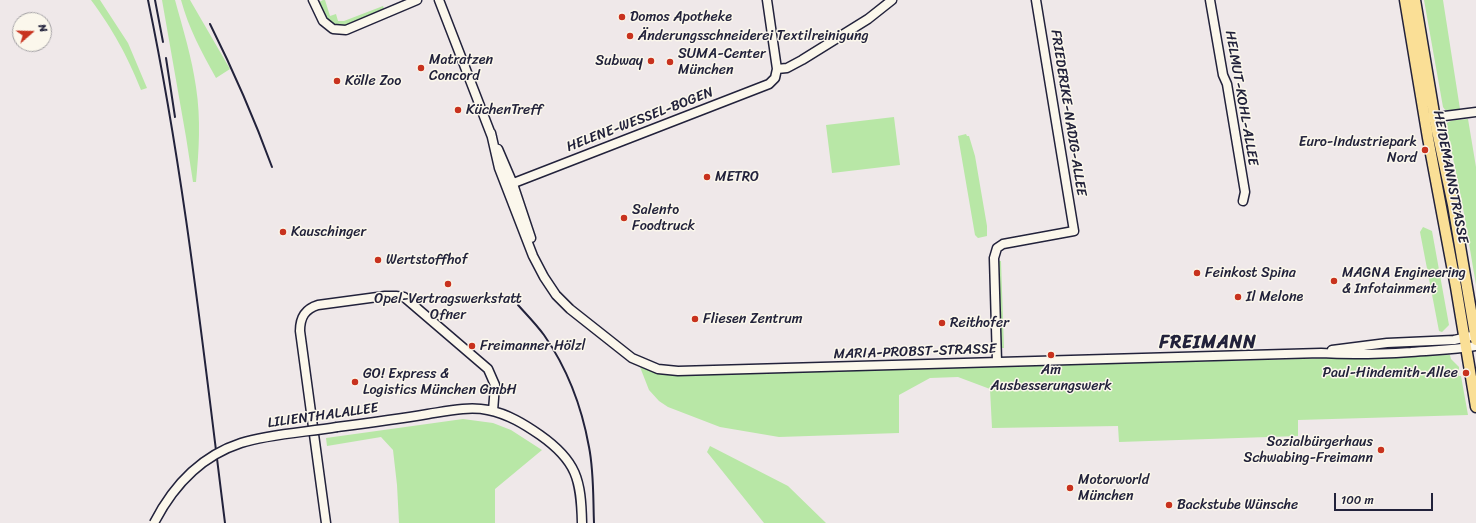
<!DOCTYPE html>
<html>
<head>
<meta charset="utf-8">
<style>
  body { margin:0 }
  #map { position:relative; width:1476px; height:523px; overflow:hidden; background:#efe8e9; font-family:Sriracha,sans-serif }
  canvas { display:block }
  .north { position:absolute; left:12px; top:12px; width:40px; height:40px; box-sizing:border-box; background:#fbf7ec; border:1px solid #a4a2a5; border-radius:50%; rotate:70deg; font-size:11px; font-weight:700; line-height:16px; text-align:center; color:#22223b }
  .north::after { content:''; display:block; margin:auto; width:14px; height:18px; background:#c8321e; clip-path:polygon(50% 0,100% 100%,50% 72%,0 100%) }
  .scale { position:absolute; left:1334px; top:493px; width:99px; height:18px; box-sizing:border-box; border:2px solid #22223b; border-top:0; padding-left:5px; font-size:12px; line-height:14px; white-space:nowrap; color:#22223b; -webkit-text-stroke:3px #fbf7ec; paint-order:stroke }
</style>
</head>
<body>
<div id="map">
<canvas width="1476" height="523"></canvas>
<div class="north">N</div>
<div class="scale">100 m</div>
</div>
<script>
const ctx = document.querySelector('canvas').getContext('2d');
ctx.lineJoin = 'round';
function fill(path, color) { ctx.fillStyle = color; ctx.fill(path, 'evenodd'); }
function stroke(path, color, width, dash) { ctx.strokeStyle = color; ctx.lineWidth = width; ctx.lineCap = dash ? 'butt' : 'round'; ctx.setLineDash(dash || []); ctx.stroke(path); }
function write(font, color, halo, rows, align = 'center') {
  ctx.font = font + ' Sriracha,sans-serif'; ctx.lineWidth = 3; ctx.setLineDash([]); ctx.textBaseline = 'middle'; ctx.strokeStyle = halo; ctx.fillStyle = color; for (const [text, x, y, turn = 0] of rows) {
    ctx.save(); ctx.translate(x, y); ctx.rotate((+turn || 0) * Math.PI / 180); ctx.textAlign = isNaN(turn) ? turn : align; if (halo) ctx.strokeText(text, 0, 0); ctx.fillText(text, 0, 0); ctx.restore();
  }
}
const green = new Path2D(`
  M91 0H100L128 43 147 88 141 90C127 55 113 30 91 0Z
  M162 0H175C183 29 192 58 196 87 201 119 199 151 196 182H193L186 137Z
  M181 0H190L230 69 216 78C201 51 189 29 181 0Z
  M323 0H325L330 16 336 14 338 21H344L383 6 385 11C366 19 338 38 322 15 320 11 319 7 317 3Z
  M1424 0H1443L1460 109C1454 110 1447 114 1443 107Z
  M894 117 900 165 832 173 826 125Z
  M1468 119 1476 167V285L1462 202 1446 124C1450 119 1461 120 1468 119Z
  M966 134 967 136H969L975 156 987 226V236L978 238 975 235 958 136Z
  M1423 227 1432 231 1449 325 1442 332 1439 331 1420 232Z
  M997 261H1001L1004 348H1000Z
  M1450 355 1451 359 1459 367V376H1461L1468 415 1298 420V436L1119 442 1118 426 992 428 990 389 958 377 930 378 899 395V433L779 437 720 427 668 407 659 401 649 390 640 367 657 373 690 375Z
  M463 419 493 423 511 430 542 450 495 489V523H399L397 485 393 450 381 437 327 446 326 438Z
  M710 446 788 486 826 523H764L707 452Z`);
const minor = new Path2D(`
  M313 0 323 21 333 29 346 30 417 0
  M439 0 492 137
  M1210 0 1223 75 1227 84 1245 192 1243 201
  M777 69 787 68 802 60 868 19 892 0
  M1429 118 1476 112
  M491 133 499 168 533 256 544 277 556 295 570 309 632 358 658 369 678 371 1321 353C1351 355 1381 354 1411 352 1433 350 1454 350 1476 346
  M498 149 513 184 531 238
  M506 186 769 84 775 78 777 69 767 0
  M1332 350 1387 343 1454 340 1476 335
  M997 362 994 258 997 248 1003 244 1074 231 1036 0
  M337 427C368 423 398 419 428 414 447 411 469 406 488 410 508 414 524 424 540 435 577 461 581 480 582 523
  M326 523 300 331C300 317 305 309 318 305L385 296H396L404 297 488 369 495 385 493 411`);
const major = new Path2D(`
  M1405 0 1428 138 1456 287 1476 407
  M1415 0 1437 131 1453 205 1476 340`);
const rail = new Path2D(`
  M148 0C184 172 203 348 225 523
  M155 0 163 42
  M210 24C233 70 254 118 272 167
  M166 58 175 117
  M518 305C527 315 536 324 544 335 567 368 582 408 589 447 594 472 593 498 594 523`);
const minorBridge = new Path2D(`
  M154 523C173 486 201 456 241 443 269 434 308 432 337 427`);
const markers = [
  [622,17,4,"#c8321e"],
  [630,36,4,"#c8321e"],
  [651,61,4,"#c8321e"],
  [670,62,4,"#c8321e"],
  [421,68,4,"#c8321e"],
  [337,81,4,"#c8321e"],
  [458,110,4,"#c8321e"],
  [1425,150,4,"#c8321e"],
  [707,177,4,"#c8321e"],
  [624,218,4,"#c8321e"],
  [283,232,4,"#c8321e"],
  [378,260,4,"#c8321e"],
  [1197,273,4,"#c8321e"],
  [1334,281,4,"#c8321e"],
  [448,284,4,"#c8321e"],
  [1238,297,4,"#c8321e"],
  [695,319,4,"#c8321e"],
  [942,323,4,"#c8321e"],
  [472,346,4,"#c8321e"],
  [1051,355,4,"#c8321e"],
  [1466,373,4,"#c8321e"],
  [355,382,4,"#c8321e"],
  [1381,450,4,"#c8321e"],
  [1070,488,4,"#c8321e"],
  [1169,505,4,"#c8321e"]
];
const poiNames = [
  ["Domos Apotheke",630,17],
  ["Änderungsschneiderei Textilreinigung",638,36],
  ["SUMA-Center",678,54],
  ["München",678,70],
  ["Matratzen",429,60],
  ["Concord",429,76],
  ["Subway",643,61,"right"],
  ["Kölle Zoo",345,81],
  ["KüchenTreff",466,110],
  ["Euro-Industriepark",1417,142,"right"],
  ["Nord",1417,158,"right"],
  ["METRO",715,177],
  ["Salento",632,210],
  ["Foodtruck",632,226],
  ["Kauschinger",291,232],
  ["Wertstoffhof",386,260],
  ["Feinkost Spina",1205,273],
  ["MAGNA Engineering",1342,273],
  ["& Infotainment",1342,289],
  ["Il Melone",1246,297],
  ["Opel-Vertragswerkstatt",448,299,"center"],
  ["Ofner",448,315,"center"],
  ["Fliesen Zentrum",703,319],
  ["Reithofer",950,323],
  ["Freimanner Hölzl",480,346],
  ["Am",1051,370,"center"],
  ["Ausbesserungswerk",1051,386,"center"],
  ["Paul-Hindemith-Allee",1458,373,"right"],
  ["GO! Express &",363,374],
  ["Logistics München GmbH",363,390],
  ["Sozialbürgerhaus",1373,442,"right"],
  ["Schwabing-Freimann",1373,458,"right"],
  ["Motorworld",1078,480],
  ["München",1078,496],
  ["Backstube Wünsche",1177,505]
];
const streetNames = [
  ["HELMUT-KOHL-ALLEE",1241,98,80],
  ["FRIEDERIKE-NADIG-ALLEE",1068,113,81],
  ["HELENE-WESSEL-BOGEN",640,120,-21],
  ["HEIDEMANNSTRASSE",1450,177,79],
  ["MARIA-PROBST-STRASSE",915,352,-2],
  ["LILIENTHALALLEE",323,416,-8]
];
const districtNames = [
  ["FREIMANN",1208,343]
];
fill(green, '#b8e7a6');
stroke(minor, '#22223b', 11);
stroke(major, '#22223b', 13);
stroke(minor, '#fbf7ec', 8);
stroke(major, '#fadf96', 10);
stroke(rail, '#22223b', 2);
stroke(minorBridge, '#22223b', 11, []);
stroke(minorBridge, '#fbf7ec', 8);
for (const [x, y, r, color] of markers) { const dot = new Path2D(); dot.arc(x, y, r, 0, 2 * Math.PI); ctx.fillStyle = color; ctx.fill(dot); stroke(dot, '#fbf7ec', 1.5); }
write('14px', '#22223b', '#fbf7ec', poiNames, 'left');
write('14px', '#22223b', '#fbf7ec', streetNames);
ctx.letterSpacing = '1px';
write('bold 18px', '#22223b', '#fbf7ec', districtNames);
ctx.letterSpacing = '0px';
</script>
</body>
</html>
